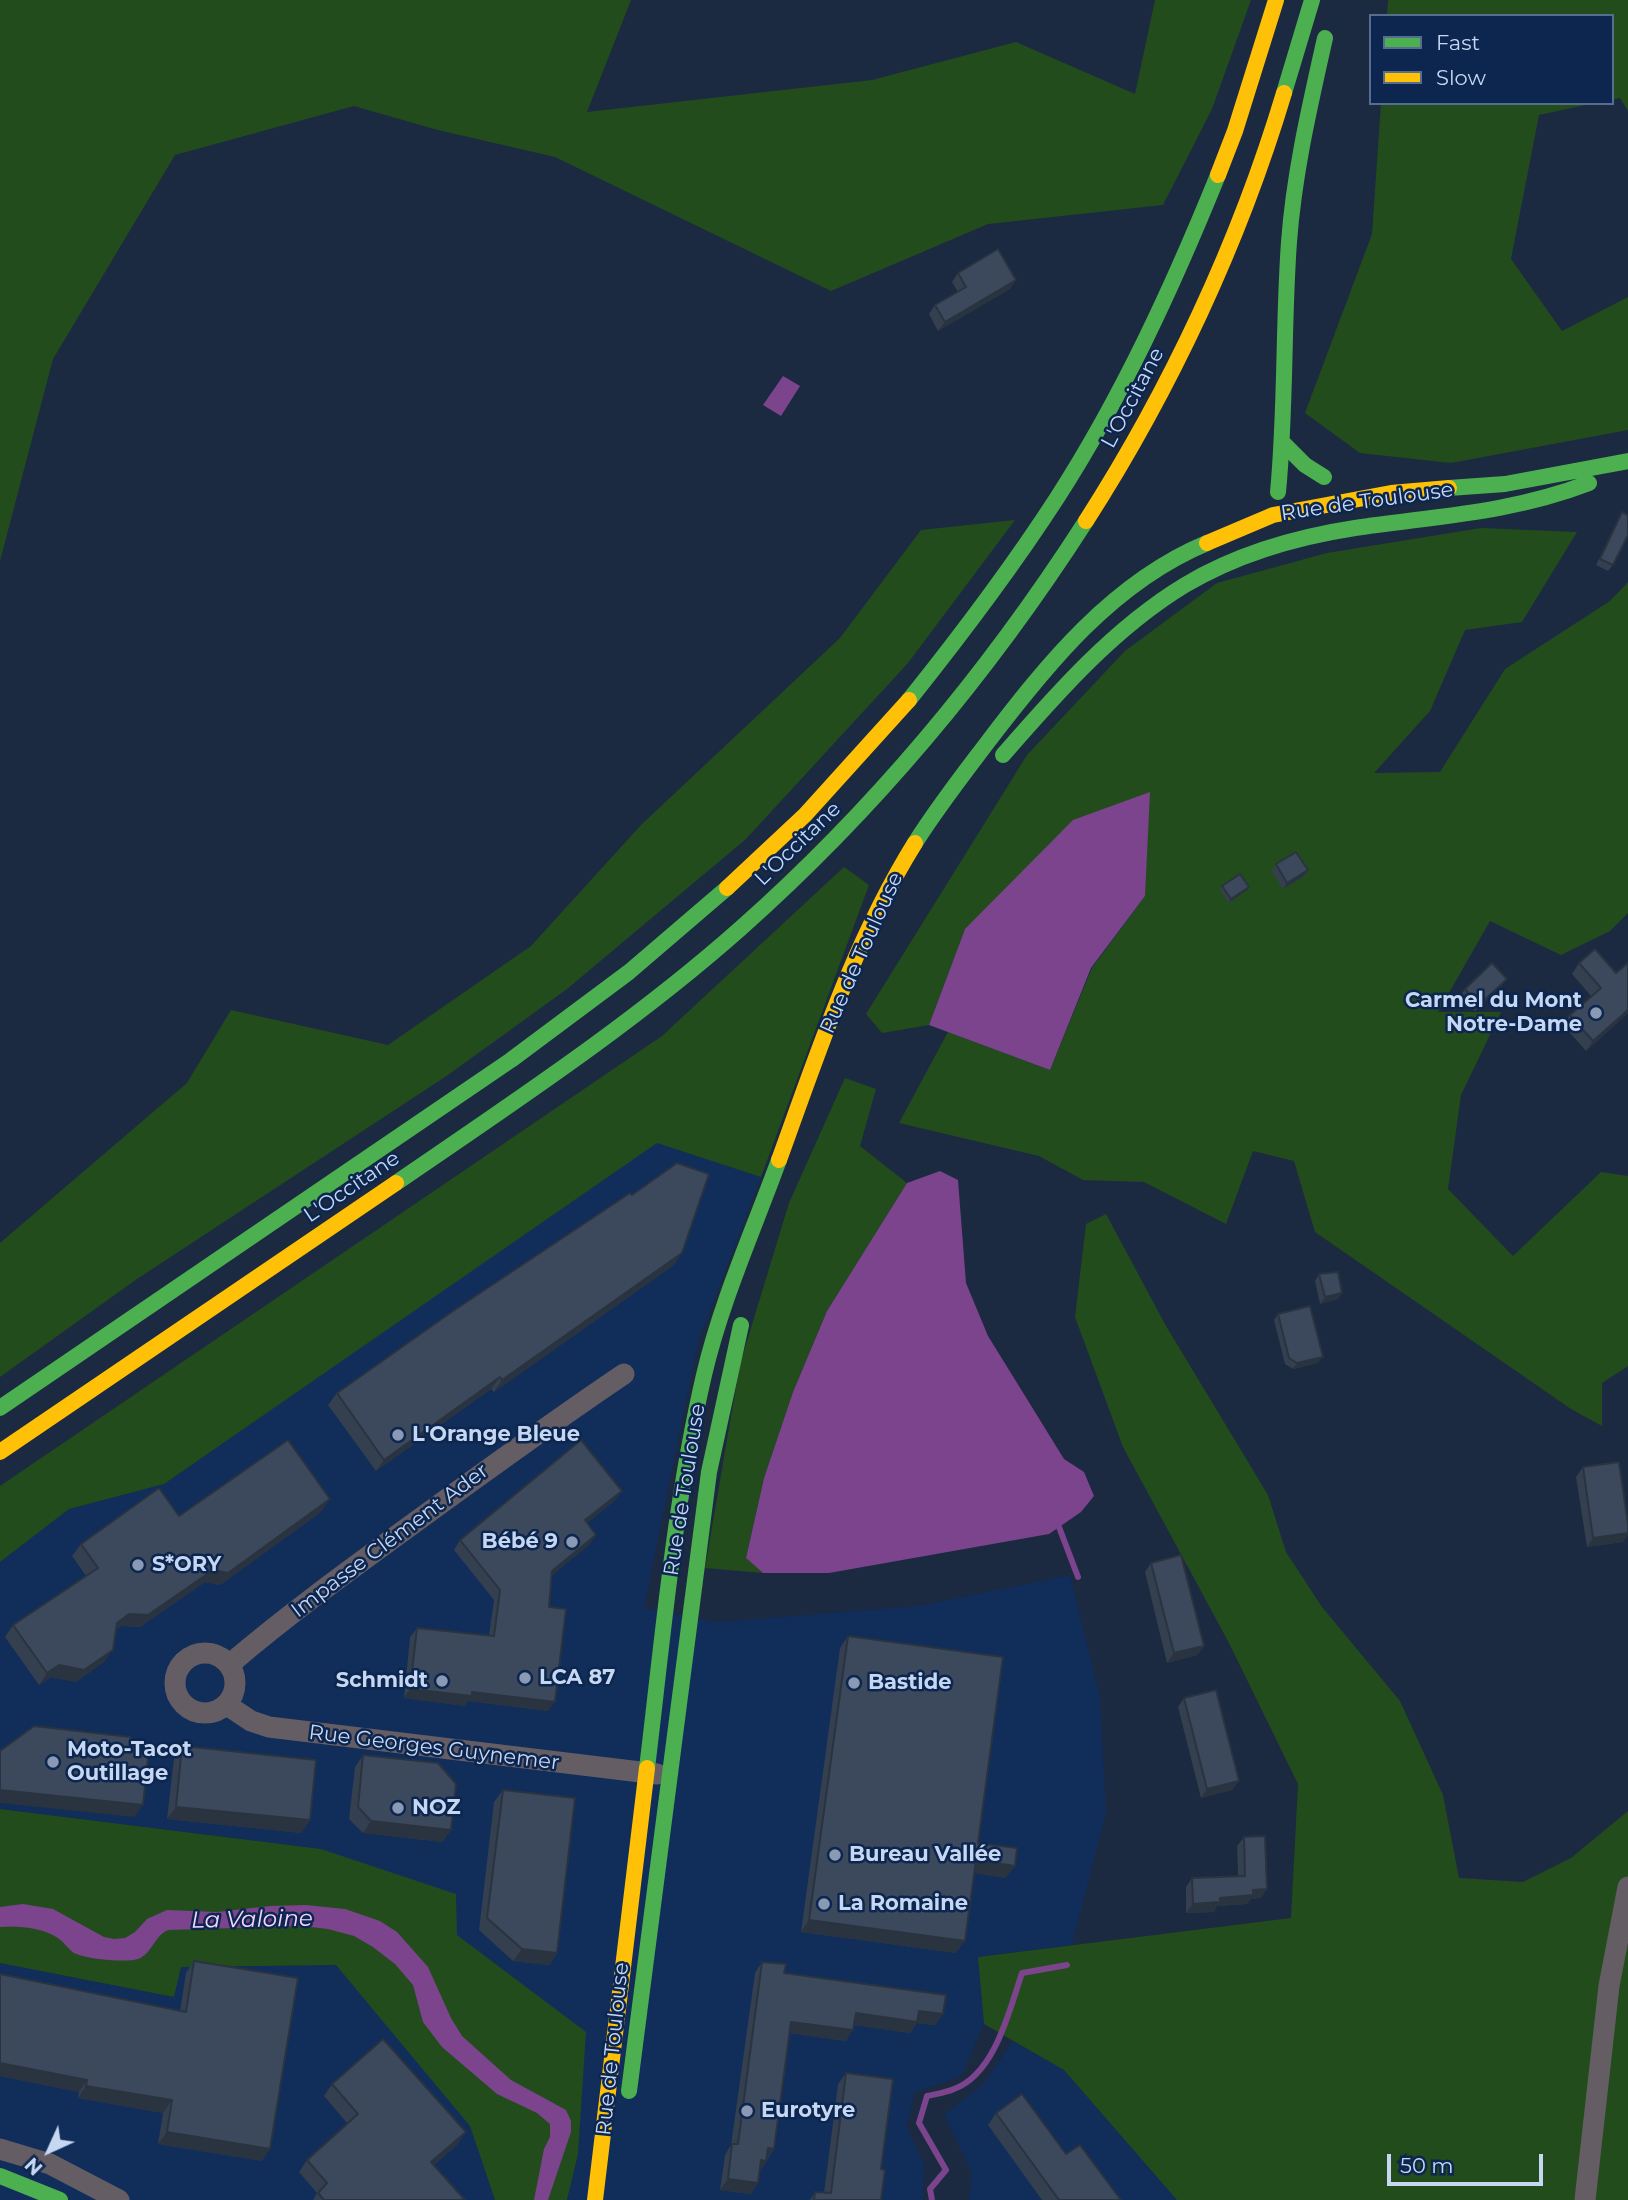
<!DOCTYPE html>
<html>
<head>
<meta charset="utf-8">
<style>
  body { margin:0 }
  #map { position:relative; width:1628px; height:2200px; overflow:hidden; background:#1b2a40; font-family:Montserrat,sans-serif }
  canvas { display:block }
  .legend { position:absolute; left:1369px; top:14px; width:245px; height:91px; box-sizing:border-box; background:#0c264f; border:2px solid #566d90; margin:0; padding:9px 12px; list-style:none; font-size:21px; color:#c6d7f2 }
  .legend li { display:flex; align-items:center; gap:14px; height:35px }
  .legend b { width:35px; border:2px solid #566d90 }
  .north { position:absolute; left:14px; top:2116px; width:70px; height:70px; -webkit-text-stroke:5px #0c264f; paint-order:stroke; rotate:225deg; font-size:19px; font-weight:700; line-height:28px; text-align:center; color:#c6d7f2 }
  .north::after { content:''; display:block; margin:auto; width:24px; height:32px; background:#c6d7f2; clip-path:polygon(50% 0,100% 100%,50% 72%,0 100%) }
  .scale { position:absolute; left:1387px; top:2154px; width:156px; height:32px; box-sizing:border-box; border:4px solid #c6d7f2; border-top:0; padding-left:9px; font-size:21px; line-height:24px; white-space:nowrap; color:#c6d7f2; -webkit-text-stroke:5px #0c264f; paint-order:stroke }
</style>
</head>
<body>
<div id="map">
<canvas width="1628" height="2200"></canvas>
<ul class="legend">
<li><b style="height:9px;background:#4caf50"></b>Fast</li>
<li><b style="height:9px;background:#ffc107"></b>Slow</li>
</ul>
<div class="north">N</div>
<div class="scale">50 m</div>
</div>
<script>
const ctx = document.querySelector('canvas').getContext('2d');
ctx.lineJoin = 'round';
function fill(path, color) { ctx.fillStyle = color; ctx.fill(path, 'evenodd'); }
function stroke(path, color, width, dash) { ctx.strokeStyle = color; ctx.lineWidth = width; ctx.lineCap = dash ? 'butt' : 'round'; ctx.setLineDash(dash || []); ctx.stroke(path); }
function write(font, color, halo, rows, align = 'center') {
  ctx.font = font + ' Montserrat,sans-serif'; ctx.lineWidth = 5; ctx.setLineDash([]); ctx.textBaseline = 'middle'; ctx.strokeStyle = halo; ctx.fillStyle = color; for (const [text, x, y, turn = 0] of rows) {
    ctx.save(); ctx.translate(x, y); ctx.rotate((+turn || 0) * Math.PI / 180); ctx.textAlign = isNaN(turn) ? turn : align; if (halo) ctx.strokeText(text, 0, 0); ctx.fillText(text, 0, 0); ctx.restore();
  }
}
const built = new Path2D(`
  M657 1142 761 1177 698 1342 644 1608 717 1622 919 1606 1070 1575 1100 1697 1106 1812 1072 1945 978 1957 984 2024 961 2076 914 2093 907 2127 924 2164 923 2200H567L578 2154 585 2032 456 1935 321 1849 0 1809V1562L69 1509 164 1484Z
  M0 1963 174 1997 181 1967 337 1965 471 2126 495 2200H0Z
  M1013 2041 1064 2070 1177 2200H969L972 2173 944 2115 984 2083Z`);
const green = new Path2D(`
  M0 0H631L587 112 872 80 1016 42 1135 94 1155 0H1251L1212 109 1163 205 988 224 831 291 555 157 438 130 354 106 175 155 53 359 0 561Z
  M1388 0H1628V111L1620 98 1612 100V16H1387Z
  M1381 103H1595L1539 115 1511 259 1562 331 1628 297V430L1451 463 1360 453 1305 413 1372 234Z
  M1015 520 908 663 746 839 567 989 448 1075 137 1279 0 1377V1243L187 1083 231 1010 388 1045 531 946 641 825 840 638 921 530Z
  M1481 528 1577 532 1522 622 1465 630 1430 711 1374 773 1440 772 1505 669 1610 601 1628 582V913L1610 931 1561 955 1490 921 1438 1012H1501L1461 1095 1448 1189 1513 1256 1601 1172 1628 1176V1366L1602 1383V1426L1571 1409 1315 1232 1294 1161 1253 1151 1226 1224 1144 1182 1083 1180 1039 1156 899 1123 948 1032 1050 1070 1092 968 1145 896 965 929 929 1025 882 1033 866 1014 1027 755 1125 651 1217 583 1327 553Z
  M844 867 869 885 761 1177 657 1143 164 1484 69 1509 0 1562V1486L662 1036Z
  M845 1078 876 1089 860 1146 907 1183 827 1311 793 1392 764 1478 746 1558 763 1573 705 1568 740 1364 789 1203Z
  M1106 1214 1166 1326 1268 1495 1286 1552 1322 1607 1400 1701 1443 1795 1459 1878 1523 1882 1571 1858 1628 1811V2200H1177L1064 2070 984 2024 978 1957 1291 1918 1298 1784 1229 1643 1123 1447 1075 1317 1086 1224Z
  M0 1809 321 1849 456 1894 457 1935 586 2032 578 2154 567 2200H495L470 2126 336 1965 181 1967 174 1997 0 1963Z`);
const water = new Path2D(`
  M783 376 800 386 781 416 763 405Z
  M1150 792 1145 896 1091 968 1050 1070 929 1025 965 929 1073 820Z
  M940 1171 958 1180 966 1283 988 1336 1064 1459 1084 1472 1094 1496 1081 1512 1049 1534 829 1573H763L746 1558 764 1478 793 1392 827 1311 907 1183Z
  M23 1904 53 1909 104 1937 114 1939 125 1938 135 1932 147 1919 167 1910 217 1912 270 1906 306 1905 345 1909 380 1921 397 1932 428 1967 451 2018 462 2036 511 2080 566 2110 571 2121V2132L548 2200H534L544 2149 550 2137V2124L537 2113 497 2094 442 2047 423 2022 413 1985 395 1964 373 1947 354 1936 328 1929 302 1926 168 1930C154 1936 152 1954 138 1959 125 1963 86 1959 74 1953 68 1949 64 1942 58 1938 43 1928 18 1925 0 1927V1907Z`);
const stream = new Path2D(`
  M1059 1527 1078 1577
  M932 2200 930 2189 946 2170 919 2123 927 2096C935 2094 945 2093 954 2089 995 2074 1009 2011 1022 1973L1067 1965`);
const street = new Path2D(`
  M175 1683a30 30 0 1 1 60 0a30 30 0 1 1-60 0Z
  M230 1664C285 1617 344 1574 403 1531 476 1478 548 1425 624 1374
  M227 1705 251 1721 269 1727 657 1774
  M0 2149 50 2164 119 2200
  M1585 2200 1609 1986 1628 1887`);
const fast = new Path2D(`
  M1284 93 1312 0
  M1284 444 1305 465 1324 477
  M1449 488 1505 484 1628 461
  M1278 492C1286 409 1283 325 1289 242 1294 173 1310 105 1325 38
  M909 700C961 635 1011 569 1057 498 1122 397 1173 286 1218 175
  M1003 755C1057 693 1114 628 1185 585 1237 554 1296 537 1355 528 1436 516 1511 513 1589 483
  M915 843C937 808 962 776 987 743 1047 664 1113 582 1207 543
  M396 1183C514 1102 634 1023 741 928 875 809 989 672 1086 521
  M0 1408 511 1060 629 972 727 888
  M647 1768C663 1637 674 1504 704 1375 721 1302 753 1231 779 1160
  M629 2091 709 1472 741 1325
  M0 2176 60 2200`);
const slow = new Path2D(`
  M1218 175 1235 131 1276 0
  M1086 521C1170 390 1239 243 1284 93
  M1207 543 1273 515 1391 493 1449 488
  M727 888 805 815 909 700
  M779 1160C818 1053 854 941 915 843
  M0 1452 396 1183
  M595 2200 647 1768`);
const wall = new Path2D(`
  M958 273 1016 280 1010 289 938 331 929 314 935 305 958 292 952 282Z
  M1622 512 1613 565 1608 571 1596 565 1618 519Z
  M1276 864 1308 870 1304 876 1283 889 1272 871Z
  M1222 886 1249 887 1247 890 1229 903 1220 889Z
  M1579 963 1616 973 1628 963V1013L1586 1051 1563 1025 1570 1015 1591 996 1572 974Z
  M1502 985 1475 1011 1460 996 1465 989Z
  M674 1265 494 1392 491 1389 376 1471 328 1405 337 1393Z
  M1319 1274 1342 1293 1338 1299 1320 1304 1315 1281Z
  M1278 1314 1318 1363 1293 1369 1285 1364 1274 1320Z
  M1583 1467 1628 1524V1535L1623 1542 1587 1547 1576 1477Z
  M622 1491 615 1500 587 1523 590 1544 552 1575 549 1607 548 1711 468 1701 465 1706 404 1698 410 1637 417 1628 489 1635 494 1600 454 1550 460 1540Z
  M321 1512 220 1585 205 1582 140 1627 121 1626 116 1630 104 1662 76 1682 51 1677 39 1685 5 1637 13 1625 86 1576 72 1556 81 1544 179 1516Z
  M1151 1563 1204 1646 1197 1655 1167 1663 1145 1572Z
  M848 1636 978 1843 1006 1878 974 1873 956 1953 801 1932 840 1648Z
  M1184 1698 1239 1781 1232 1790 1201 1798 1178 1707Z
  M182 1746 310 1820 301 1833 167 1819 174 1758Z
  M363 1755 451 1830 442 1842 363 1833 349 1819 355 1767Z
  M503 1790 557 1953 549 1965 513 1961 479 1930 494 1802Z
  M1244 1837 1261 1898 1251 1899 1247 1904 1217 1906 1214 1912 1186 1913V1887L1192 1878 1238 1876 1237 1846Z
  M194 1961 262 2161 158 2144 163 2113 78 2098 79 2092 0 2076 180 2011 186 1973Z
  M762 1962 784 1973 943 2014 935 2025 917 2023 910 2033 854 2025 846 2041 789 2033 774 2149 760 2171 751 2194 720 2190 725 2155 731 2145 755 1973Z
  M846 2073 881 2169V2200H810L815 2192 824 2193 838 2084Z
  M332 2084 458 2144 434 2165 465 2200H313L317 2193 299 2172 307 2160 347 2123 324 2096Z
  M996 2113 1066 2154 1121 2200H1042L988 2125Z`);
const shadedWall = new Path2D(`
  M1016 280 1010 289 938 331 945 322Z
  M1308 870 1304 876 1283 889 1287 883Z
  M1249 887 1247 890 1229 903 1231 899Z
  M1507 979 1502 985 1475 1011 1479 1005Z
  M1628 1010V1013L1586 1051 1593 1041Z
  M682 1253 674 1265 494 1392 502 1380Z
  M1342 1293 1338 1299 1320 1304 1325 1297Z
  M1323 1357 1318 1363 1293 1369 1297 1363Z
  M500 1377 491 1389 376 1471 384 1460Z
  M622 1491 615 1500 579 1530 585 1520Z
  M330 1499 321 1512 220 1585 205 1582 140 1627 121 1626 108 1635 117 1623 129 1614 213 1570Z
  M1628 1533V1535L1623 1542 1587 1547 1593 1538Z
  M596 1535 590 1544 546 1580 552 1571Z
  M1204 1646 1197 1655 1167 1663 1174 1653Z
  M113 1650 104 1662 76 1682 51 1677 39 1685 47 1673 59 1665Z
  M410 1689 472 1692 555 1702 548 1711 468 1701 465 1706 404 1698Z
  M1239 1781 1232 1790 1201 1798 1207 1789Z
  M0 1790 143 1805 134 1817 0 1803Z
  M176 1807 310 1820 301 1833 167 1819Z
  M371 1821 451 1830 442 1842 363 1833Z
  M976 1860 1015 1866 1006 1878 967 1872Z
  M1267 1889 1261 1898 1251 1899 1247 1904 1217 1906 1214 1912 1186 1913 1193 1904 1253 1890Z
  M809 1920 965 1941 956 1953 801 1932Z
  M522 1949 557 1953 549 1965 513 1961Z
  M919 2011 943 2014 935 2025 917 2023 910 2033 848 2024 856 2013Z
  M791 2022 853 2030 846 2041 783 2032Z
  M0 2063 87 2080 79 2092 0 2076Z
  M86 2086 172 2100 163 2113 78 2098Z
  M167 2132 270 2149 262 2161 158 2144Z
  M466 2132 458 2144 423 2174 431 2162Z
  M768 2148 774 2149 766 2160Z
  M761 2160 766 2161 759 2172Z
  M728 2179 758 2183 751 2194 720 2190Z`);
const building = new Path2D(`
  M998 249 1016 280 945 322 935 305 966 287 958 273Z
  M1622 512 1628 515V535L1613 565 1600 559Z
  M1296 852 1308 870 1287 883 1276 864Z
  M1240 874 1249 887 1231 899 1222 886Z
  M1595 949 1616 973 1628 963V1010L1593 1041 1570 1015 1601 988 1579 963Z
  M1492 963 1507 979 1479 1005 1465 989Z
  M677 1163 709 1174 682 1253 502 1380 500 1377 384 1460 337 1393 453 1311 630 1193 632 1195Z
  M1338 1272 1342 1293 1325 1297 1319 1274Z
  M1310 1306 1323 1357 1297 1363 1289 1358 1278 1314Z
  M288 1440 330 1499 228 1573 213 1570 148 1615 129 1614 117 1623 113 1650 84 1670 59 1665 47 1673 13 1625 98 1568 81 1544 159 1488 179 1516Z
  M581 1440 622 1491 585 1520 596 1535 552 1571 549 1607 566 1609 555 1702 472 1692V1696L410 1689 417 1628 494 1636 500 1590 460 1540Z
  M1619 1462 1628 1524V1533L1593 1538 1583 1467Z
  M1181 1555 1204 1646 1174 1653 1151 1563Z
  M848 1636 1003 1657 978 1843 1017 1848 1015 1866 976 1860 965 1941 809 1920Z
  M1216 1690 1239 1781 1207 1789 1184 1698Z
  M34 1726 130 1737 148 1758 143 1805 0 1790V1751Z
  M182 1746 316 1760 310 1820 176 1807Z
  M363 1755 438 1763 456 1784 451 1830 371 1821 358 1807Z
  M503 1790 575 1798 557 1953 522 1949 487 1918Z
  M1265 1836 1267 1889 1253 1890V1895L1220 1898V1902L1193 1904 1192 1878 1245 1876 1244 1837Z
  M194 1961 298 1978 270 2149 167 2132 172 2100 86 2086 87 2080 0 2063V1974L186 2012Z
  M762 1962 786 1964 784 1973 946 1995 943 2014 919 2011 917 2022 856 2013 853 2030 791 2022 774 2149 768 2148 766 2161 761 2160 758 2183 728 2179 732 2144H738Z
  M383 2039 466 2132 431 2162 465 2200H324L318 2193 327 2183 307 2160 358 2114 332 2084Z
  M846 2073 893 2079 881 2169 885 2170 881 2200H814L815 2192 831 2193Z
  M1022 2094 1066 2154 1080 2145 1121 2200H1059L996 2113Z`);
const markers = [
  [1596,1013,7,"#8a9ab4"],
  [398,1435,7,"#8a9ab4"],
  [572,1542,7,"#8a9ab4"],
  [138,1565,7,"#8a9ab4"],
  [525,1678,7,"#8a9ab4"],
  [442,1681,7,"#8a9ab4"],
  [854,1683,7,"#8a9ab4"],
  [53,1762,7,"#8a9ab4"],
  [398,1808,7,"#8a9ab4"],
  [835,1855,7,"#8a9ab4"],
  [824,1904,7,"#8a9ab4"],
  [747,2111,7,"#8a9ab4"]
];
const streetNames = [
  ["L'Occitane",1133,398,-62],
  ["Rue de Toulouse",1367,502,-8],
  ["L'Occitane",798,844,-44],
  ["Rue de Toulouse",862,953,-66],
  ["L'Occitane",352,1187,-34],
  ["Rue de Toulouse",685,1490,-81],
  ["Impasse Clément Ader",390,1541,-37],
  ["Rue Georges Guynemer",434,1748,7],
  ["Rue de Toulouse",613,2049,-84]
];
const poiNames = [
  ["Carmel du Mont",1582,1001,"right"],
  ["Notre-Dame",1582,1025,"right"],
  ["L'Orange Bleue",412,1435],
  ["Bébé 9",558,1542,"right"],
  ["S*ORY",152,1565],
  ["LCA 87",539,1678],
  ["Schmidt",428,1681,"right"],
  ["Bastide",868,1683],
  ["Moto-Tacot",67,1750],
  ["Outillage",67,1774],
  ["NOZ",412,1808],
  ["Bureau Vallée",849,1855],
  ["La Romaine",838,1904],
  ["Eurotyre",761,2111]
];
const waterNames = [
  ["La Valoine",252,1920,-1]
];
fill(built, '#112d5a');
fill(green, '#234c1d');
fill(water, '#7b448c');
stroke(stream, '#7b448c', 6);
stroke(street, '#645d63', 21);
stroke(fast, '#4caf50', 16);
stroke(slow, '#ffc107', 16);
fill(wall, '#343f4f');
fill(shadedWall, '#2a3340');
fill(building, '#3c495c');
stroke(building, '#2a3340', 2);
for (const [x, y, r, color] of markers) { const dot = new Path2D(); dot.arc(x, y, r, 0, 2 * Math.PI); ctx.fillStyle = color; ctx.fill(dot); stroke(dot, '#0c264f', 2.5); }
write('21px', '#c6d7f2', '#0c264f', streetNames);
write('bold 21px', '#c6d7f2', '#0c264f', poiNames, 'left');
write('italic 23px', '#f6d5fe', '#0c264f', waterNames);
</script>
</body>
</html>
